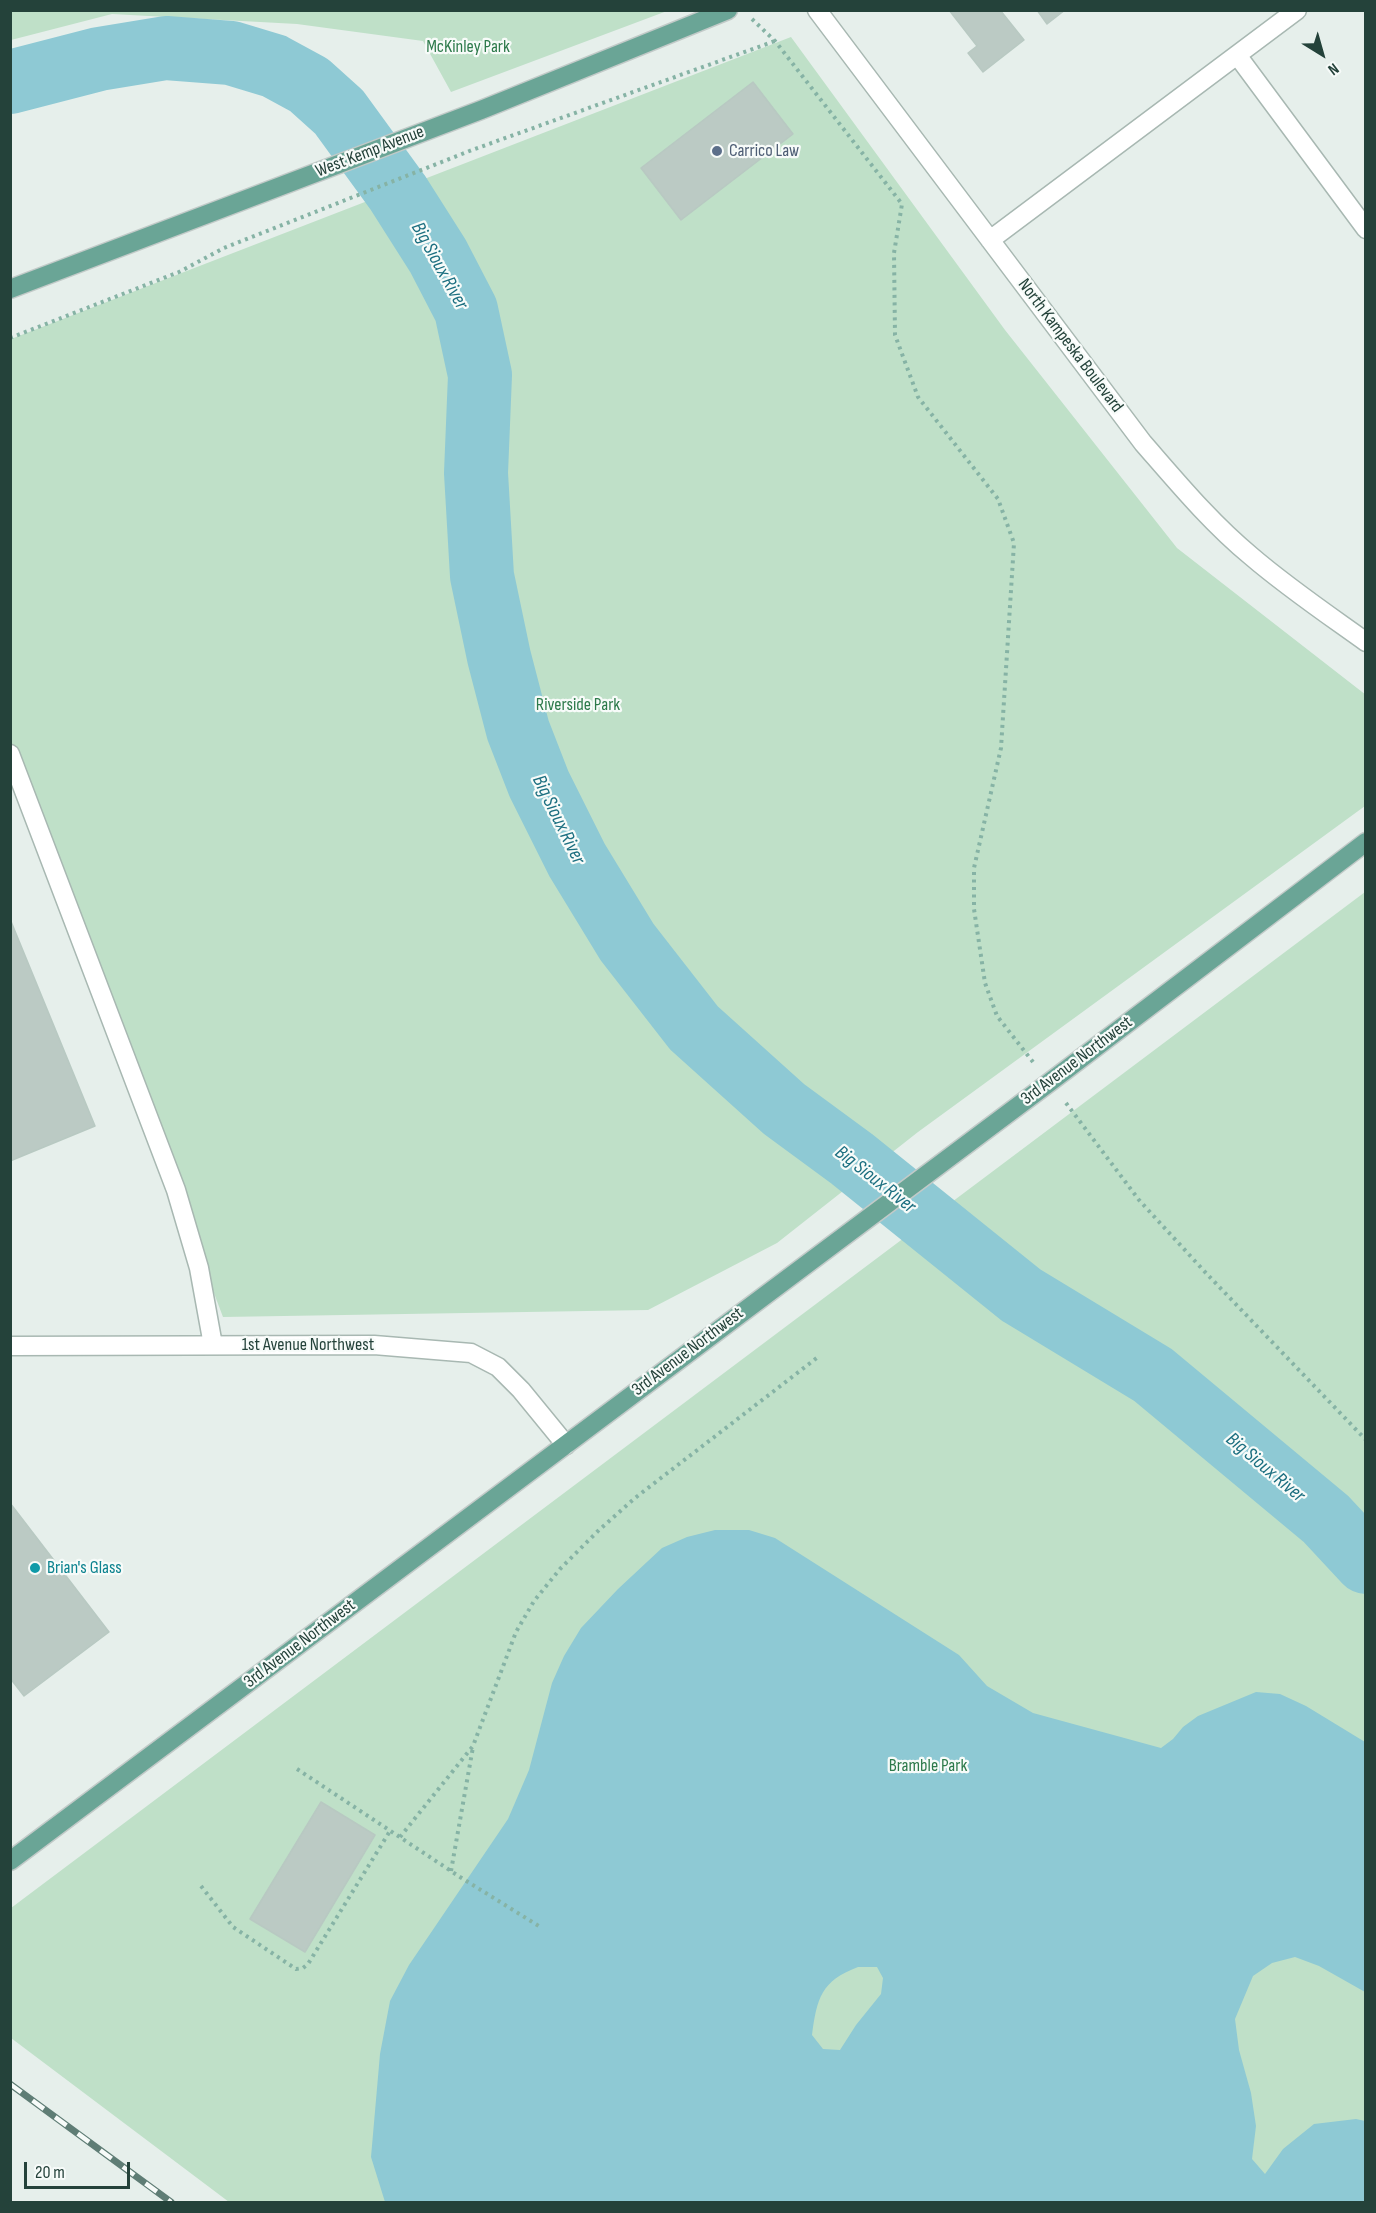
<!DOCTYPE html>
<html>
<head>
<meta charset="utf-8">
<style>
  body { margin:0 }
  #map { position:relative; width:1376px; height:2213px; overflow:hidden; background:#e6efeb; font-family:"Sofia Sans Condensed",sans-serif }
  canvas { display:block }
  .frame { position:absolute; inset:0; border:12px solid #24423a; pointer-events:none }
  .north { position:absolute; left:1292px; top:24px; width:60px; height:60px; -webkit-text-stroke:4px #f7fbf9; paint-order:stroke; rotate:143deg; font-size:16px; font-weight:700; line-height:24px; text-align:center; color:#24423a }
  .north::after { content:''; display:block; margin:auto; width:21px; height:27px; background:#24423a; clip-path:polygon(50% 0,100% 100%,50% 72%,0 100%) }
  .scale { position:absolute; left:24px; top:2162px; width:106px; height:27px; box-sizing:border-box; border:3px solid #24423a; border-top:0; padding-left:8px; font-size:18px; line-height:21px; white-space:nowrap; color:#24423a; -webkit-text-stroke:4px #f7fbf9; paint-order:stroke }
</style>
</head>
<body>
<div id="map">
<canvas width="1376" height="2213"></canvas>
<div class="frame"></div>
<div class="north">N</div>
<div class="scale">20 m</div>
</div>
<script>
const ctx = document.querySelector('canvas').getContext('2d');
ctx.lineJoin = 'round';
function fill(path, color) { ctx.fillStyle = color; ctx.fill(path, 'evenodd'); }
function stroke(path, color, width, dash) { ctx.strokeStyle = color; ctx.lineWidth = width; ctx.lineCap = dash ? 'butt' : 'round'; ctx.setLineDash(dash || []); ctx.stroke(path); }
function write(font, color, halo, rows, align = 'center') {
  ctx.font = font + ' "Sofia Sans Condensed",sans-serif'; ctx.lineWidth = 4.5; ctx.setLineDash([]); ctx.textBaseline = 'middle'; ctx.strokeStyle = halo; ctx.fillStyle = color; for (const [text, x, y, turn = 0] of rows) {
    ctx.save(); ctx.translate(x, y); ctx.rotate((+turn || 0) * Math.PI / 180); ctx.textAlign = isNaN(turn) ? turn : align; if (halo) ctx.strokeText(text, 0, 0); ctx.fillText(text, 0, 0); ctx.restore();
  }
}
const green = new Path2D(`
  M11 10H667V11L451 92 423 41 297 24 112 14 11 40Z
  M791 37 1005 330 1177 548 1366 695 1365 806 918 1132 777 1243 648 1310 223 1317 11 755V339Z
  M1365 892V2202H229L11 2038V1908Z`);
const water = new Path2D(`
  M715 1530H749L775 1538 959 1655 987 1686 1033 1713 1161 1748 1173 1739 1183 1727 1198 1716 1256 1692 1280 1694 1306 1706 1365 1742V1992L1319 1966 1295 1957 1272 1963 1253 1976 1235 2019 1239 2050 1251 2093 1256 2126 1252 2159 1265 2174 1283 2149 1314 2124 1356 2119 1365 2121V2202H385L371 2157 380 2054 390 2001 409 1965 508 1819 529 1770 552 1683 564 1656 581 1628 618 1589 662 1548 687 1537ZM858 1967H877L883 1978 881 1994 856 2025 840 2050 823 2049 812 2035C817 1998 821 1981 858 1967Z`);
const river = new Path2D(`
  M10 82 99 59 166 48 231 53 274 66 309 85 339 112 398 193 438 256 466 310 480 375 476 473 482 576 499 657 518 730 539 784 577 860 627 942 694 1028 784 1109 852 1159 1021 1295 1153 1375 1326 1519 1366 1562`);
const building = new Path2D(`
  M949 10H1000L1024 40 983 72 968 53 977 46Z
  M1037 10H1065L1047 24Z
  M753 82 793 134 681 220 641 168Z
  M10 919 95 1126 10 1161Z
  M10 1503 109 1632 24 1696 10 1678Z
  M321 1802 375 1835 305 1952 250 1919Z`);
const path = new Path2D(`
  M752 19 775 41 902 204 894 253 895 335 918 397 998 499 1014 543 1001 748 974 868V909L985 983 997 1016 1033 1062
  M10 338 179 272 224 248 472 150 775 41
  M1066 1103 1139 1200 1205 1272 1366 1440
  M297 1769 460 1877 542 1928
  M400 1837 473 1746 516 1632 534 1601 560 1569 599 1530 635 1498 818 1357
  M451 1871 473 1747
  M201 1886 233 1927 296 1969 303 1968 308 1964 390 1831`);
const minor = new Path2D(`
  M817 10 1143 443C1177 482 1211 523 1251 556 1287 587 1327 614 1366 642
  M1237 55 1366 229
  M990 240 1297 10
  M10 754 176 1190 199 1268 213 1345
  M10 1346 374 1345 471 1353 498 1367 521 1390 566 1445`);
const major = new Path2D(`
  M10 289 481 110 728 10
  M10 1861 1050 1082 1366 842`);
const rail = new Path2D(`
  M10 2084 171 2202`);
const markers = [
  [717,151,6,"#5c6f8a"],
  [35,1568,6,"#0f9aa8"]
];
const parkNames = [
  ["McKinley Park",468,47],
  ["Riverside Park",578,705],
  ["Bramble Park",928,1766]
];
const serviceNames = [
  ["Carrico Law",729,151]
];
const streetNames = [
  ["West Kemp Avenue",370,152,-21],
  ["North Kampeska Boulevard",1070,346,53],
  ["3rd Avenue Northwest",1077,1061,-37],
  ["1st Avenue Northwest",308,1345],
  ["3rd Avenue Northwest",688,1352,-37],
  ["3rd Avenue Northwest",300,1644,-37]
];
const cultureNames = [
  ["Brian's Glass",47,1568]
];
const waterNames = [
  ["Big Sioux River",439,266,61],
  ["Big Sioux River",558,820,64],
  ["Big Sioux River",875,1180,38],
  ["Big Sioux River",1265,1468,40]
];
fill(green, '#bfe0c8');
fill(water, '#8ec9d4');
stroke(river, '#8ec9d4', 64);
fill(building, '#bbcac4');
stroke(building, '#b8c9c2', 1.5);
stroke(minor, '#a8b8b2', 21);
stroke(major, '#c2cac8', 21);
stroke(path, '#86b3a5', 4, [3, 4.5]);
stroke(minor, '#fff', 18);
stroke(major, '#6aa596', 18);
stroke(rail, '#5f7d75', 7);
stroke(rail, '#f7fbf9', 4.5, [14]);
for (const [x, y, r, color] of markers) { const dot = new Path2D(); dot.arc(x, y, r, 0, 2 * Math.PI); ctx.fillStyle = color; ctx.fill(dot); stroke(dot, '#f7fbf9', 2); }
write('18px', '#2d7a4b', '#f7fbf9', parkNames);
write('18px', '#4e5e75', '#f7fbf9', serviceNames, 'left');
write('18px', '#24423a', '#f7fbf9', streetNames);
write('18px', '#0d838f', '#f7fbf9', cultureNames, 'left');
write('italic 20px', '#1c6f80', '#f7fbf9', waterNames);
</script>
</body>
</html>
